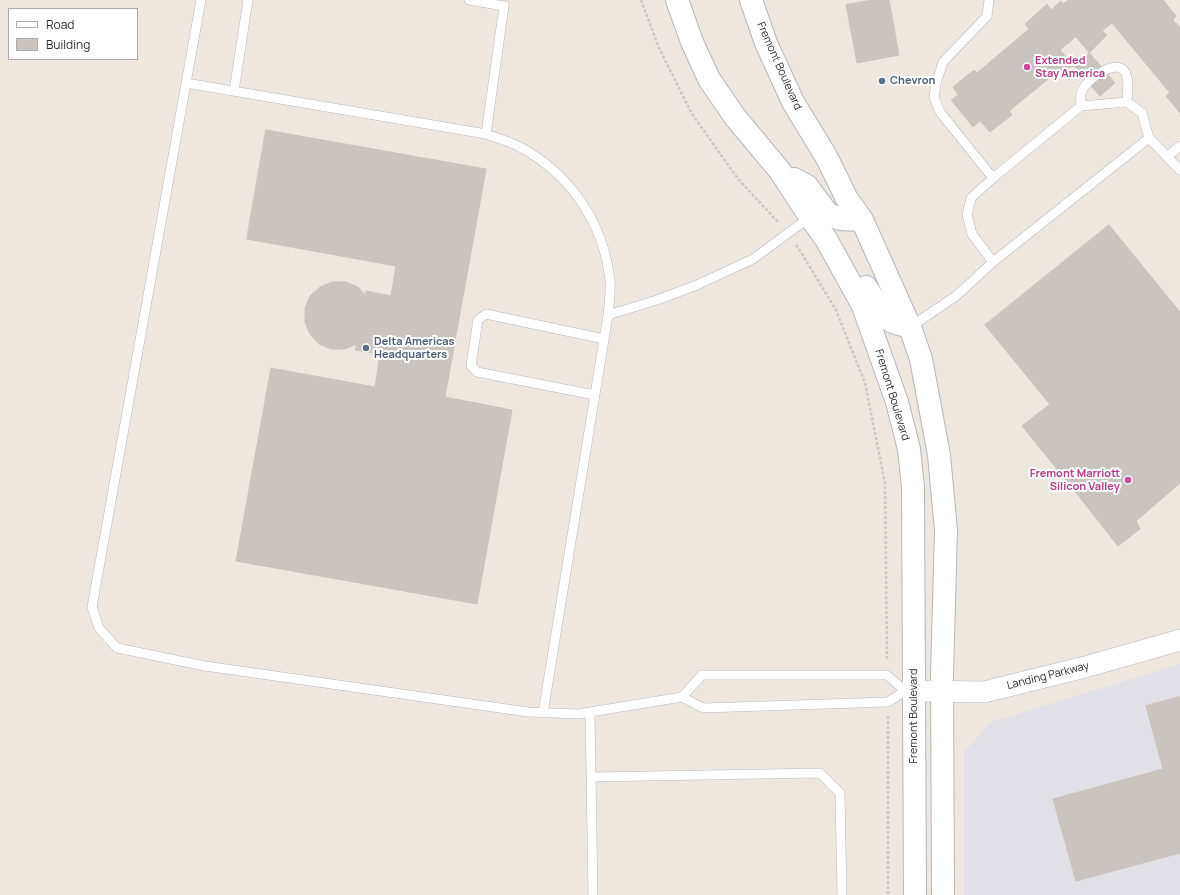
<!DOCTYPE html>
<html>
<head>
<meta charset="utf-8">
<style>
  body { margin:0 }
  #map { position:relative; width:1180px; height:895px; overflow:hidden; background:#eee7e0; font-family:Manrope,sans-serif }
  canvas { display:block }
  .legend { position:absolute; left:8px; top:8px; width:130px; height:52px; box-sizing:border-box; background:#fff; border:1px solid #ababab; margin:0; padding:5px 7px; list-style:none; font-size:12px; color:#2d2d2d }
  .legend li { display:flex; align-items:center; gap:8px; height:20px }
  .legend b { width:20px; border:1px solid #ababab }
</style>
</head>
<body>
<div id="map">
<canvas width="1180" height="895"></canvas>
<ul class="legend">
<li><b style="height:5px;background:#fff"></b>Road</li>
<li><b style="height:11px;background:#c9c4bf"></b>Building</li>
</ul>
</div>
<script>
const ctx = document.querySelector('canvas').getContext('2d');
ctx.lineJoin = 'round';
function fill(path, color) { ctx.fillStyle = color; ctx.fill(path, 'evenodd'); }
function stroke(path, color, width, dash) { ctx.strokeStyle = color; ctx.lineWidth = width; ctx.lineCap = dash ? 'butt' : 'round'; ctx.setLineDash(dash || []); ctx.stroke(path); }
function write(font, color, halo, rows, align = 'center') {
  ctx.font = font + ' Manrope,sans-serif'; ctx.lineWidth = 4; ctx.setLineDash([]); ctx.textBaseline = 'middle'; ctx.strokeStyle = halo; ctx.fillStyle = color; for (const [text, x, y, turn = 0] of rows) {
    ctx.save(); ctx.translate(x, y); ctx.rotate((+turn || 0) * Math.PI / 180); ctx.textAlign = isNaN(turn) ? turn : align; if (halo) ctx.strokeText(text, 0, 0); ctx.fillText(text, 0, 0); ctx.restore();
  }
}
const industrial = new Path2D(`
  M1180 664V895H964V752L991 722Z`);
const building = new Path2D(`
  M873 0H889L899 55 857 63 846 5Z
  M1068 0H1163L1176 16 1173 20 1180 28V113L1166 96 1170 93 1112 23 1102 31 1107 35 1089 53 1074 66 1067 68 1054 79 1052 76 1009 111 1012 115 990 132 980 121 973 127 951 100 958 95 953 87 974 70 977 73 1029 29 1025 24 1047 4 1051 10 1061 1 1063 4Z
  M1076 37 1115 83 1100 96 1060 50Z
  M266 130 486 169 445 397 512 410 477 604 236 561 271 368 375 387 380 354 355 350 357 344 345 349H331L319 344 310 334 305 322V308L310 296 320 287 332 282H346L358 287 365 295 366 291 391 296 396 266 247 239Z
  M1109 225 1180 312V314L1057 413 985 325Z
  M1180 314V410L1098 476 1091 468 1070 485 1022 426 1050 404 1057 413Z
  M1180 410V483L1136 521 1140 529 1118 546 1070 485 1091 468 1098 476Z
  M1180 697V853L1076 881 1053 799 1163 769 1146 706Z`);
const path = new Path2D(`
  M641 0 659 48 692 114 738 179 778 222
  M796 245 802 254 836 310 865 383 885 483 887 661
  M888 716V895`);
const service = new Path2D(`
  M201 0 92 607 99 628 117 648 205 666 528 712 578 714 682 697 702 675H887L905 691H913
  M469 0 504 6 486 134
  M989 0 987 16 943 62 936 84 934 97 940 112 993 178
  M186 83 486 134C497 138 508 141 518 146 570 173 604 223 610 281 611 292 609 304 608 315L543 713
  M234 91 248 0
  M1081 106C1081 102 1080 97 1081 93 1085 79 1122 53 1127 77 1129 85 1127 94 1127 102
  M1167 157 1180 146
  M993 262 972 234 967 215 971 198 993 178 1081 106 1127 102 1142 113 1149 138
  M608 315 657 300 697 285 753 259 810 217
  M910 327 956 296 993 262 1149 138 1180 170
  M595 395 477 372 471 365 478 320 486 314 604 339
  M682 697 703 708 888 702 905 691
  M590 712 593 895
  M591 777 820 773 840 793 842 895`);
const tertiary = new Path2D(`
  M913 691 984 692 1085 667 1180 640`);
const secondary = new Path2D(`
  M677 0 692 42 709 79 735 117 780 171 810 217 826 239 863 306 897 402 909 449 913 487 915 895
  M751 0 766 43 793 102 827 158 847 199 862 220 910 327 921 359 939 455 946 530 942 675 943 895
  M794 179 807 186 828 214 840 219 862 220
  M866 287C874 297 880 316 891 321 896 324 904 325 910 327`);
const markers = [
  [1027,67,4,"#d1479c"],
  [882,81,4,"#5c6f8a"],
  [366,348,4,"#5c6f8a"],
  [1128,480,4,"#d1479c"]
];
const hotelNames = [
  ["Extended",1035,61],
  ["Stay America",1035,74],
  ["Fremont Marriott",1120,474,"right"],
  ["Silicon Valley",1120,487,"right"]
];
const streetNames = [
  ["Fremont Boulevard",779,66,66],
  ["Fremont Boulevard",892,395,73],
  ["Landing Parkway",1048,676,-14],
  ["Fremont Boulevard",914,716,-90]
];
const serviceNames = [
  ["Chevron",890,81],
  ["Delta Americas",374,342],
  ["Headquarters",374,355]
];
fill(industrial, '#e1e0e7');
fill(building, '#c9c4bf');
stroke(building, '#c9c3b9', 1);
stroke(service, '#b3b6bf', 10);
stroke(tertiary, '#b3b6bf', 22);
stroke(secondary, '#b3b6bf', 24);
stroke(path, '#c8c8c8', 2.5, [3, 2]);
stroke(service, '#fff', 9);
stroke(tertiary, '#fff', 21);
stroke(secondary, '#fff', 22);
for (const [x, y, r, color] of markers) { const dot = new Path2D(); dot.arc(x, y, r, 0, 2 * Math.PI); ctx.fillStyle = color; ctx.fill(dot); stroke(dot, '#fff', 1.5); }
write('bold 11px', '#b23c85', '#fff', hotelNames, 'left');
write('11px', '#2d2d2d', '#fff', streetNames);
write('bold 11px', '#4e5e75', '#fff', serviceNames, 'left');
</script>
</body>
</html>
